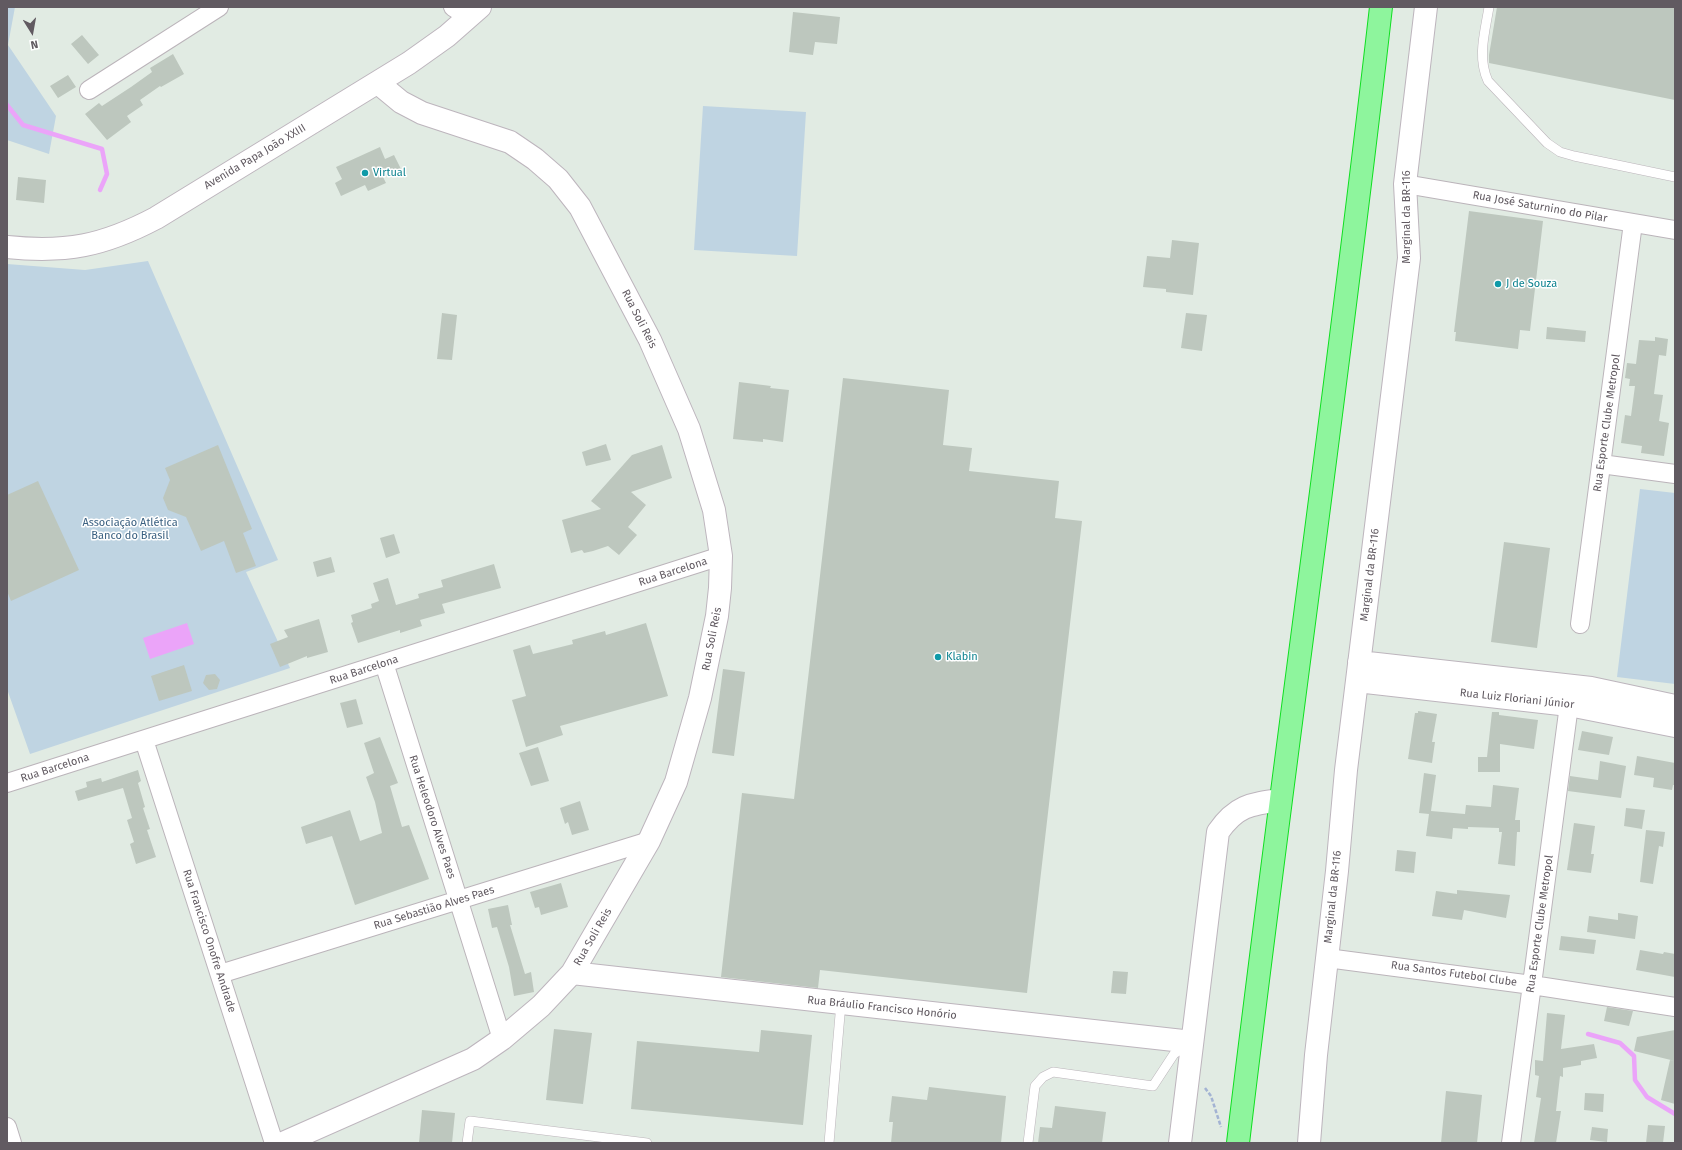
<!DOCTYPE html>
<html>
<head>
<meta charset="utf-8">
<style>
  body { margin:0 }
  #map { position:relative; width:1682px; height:1150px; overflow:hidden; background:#e1ebe3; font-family:"Fira Sans",sans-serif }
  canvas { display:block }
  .frame { position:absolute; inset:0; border:8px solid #615a61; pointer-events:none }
  .north { position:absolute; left:12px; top:12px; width:40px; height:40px; -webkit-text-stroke:3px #fff; paint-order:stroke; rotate:169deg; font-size:11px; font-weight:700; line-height:16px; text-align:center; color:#615a61 }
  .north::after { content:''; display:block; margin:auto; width:14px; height:18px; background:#615a61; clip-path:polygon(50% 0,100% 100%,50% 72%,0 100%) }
</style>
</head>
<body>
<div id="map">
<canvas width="1682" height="1150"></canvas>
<div class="frame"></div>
<div class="north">N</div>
</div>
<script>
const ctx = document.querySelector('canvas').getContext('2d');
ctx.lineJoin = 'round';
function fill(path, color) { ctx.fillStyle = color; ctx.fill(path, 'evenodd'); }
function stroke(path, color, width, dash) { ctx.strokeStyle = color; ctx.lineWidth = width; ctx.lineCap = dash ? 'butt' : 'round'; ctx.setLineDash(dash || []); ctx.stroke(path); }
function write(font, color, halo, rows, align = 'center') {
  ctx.font = font + ' "Fira Sans",sans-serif'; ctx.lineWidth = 3; ctx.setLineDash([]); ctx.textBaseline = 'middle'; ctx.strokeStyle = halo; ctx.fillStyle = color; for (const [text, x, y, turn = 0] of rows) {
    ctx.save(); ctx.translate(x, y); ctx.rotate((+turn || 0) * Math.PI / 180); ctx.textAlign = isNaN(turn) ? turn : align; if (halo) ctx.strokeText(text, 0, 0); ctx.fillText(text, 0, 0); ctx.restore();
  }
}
const green = new Path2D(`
  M7 7H15L8 45 56 116 49 154 7 140Z
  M703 106 806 112 797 256 694 250Z
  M148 261 278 560 246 572 290 668 30 754 7 689V264L85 270Z
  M1640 489 1675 493V684L1617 677Z`);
const water = new Path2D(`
  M187 623 194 644 150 659 143 638Z`);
const stream = new Path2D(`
  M7 105 23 125 102 149 107 174 100 190
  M1588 1034 1620 1043 1634 1056 1635 1080 1647 1097 1675 1114`);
const building = new Path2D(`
  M1497 7H1675V100L1489 63V55Z
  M793 12 840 17 837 44 815 42 813 55 789 52Z
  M82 35 99 55 88 64 71 44Z
  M173 54 184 74 161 87 160 86 140 100 143 105 127 116 131 122 107 140 85 114 99 103 102 106 131 87 152 72 150 68Z
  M68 75 76 87 58 98 50 86Z
  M380 147 385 159 394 155 401 169 383 177 386 183 368 191 365 185 341 196 335 183 342 179 336 167Z
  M18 177 46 180 44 203 16 200Z
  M1469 211 1543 221 1530 331 1520 330 1518 349 1455 341 1456 332H1454Z
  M1172 240 1199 243 1193 295 1166 292V289L1143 287 1147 256 1170 258Z
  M442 313 457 315 452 360 437 359Z
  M1186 313 1207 315 1202 351 1181 348Z
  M1547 327 1586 331 1585 342 1546 339Z
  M1655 337 1668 339 1666 356 1659 355 1654 394 1663 395 1659 421 1669 423 1664 456 1641 453 1642 446 1621 443 1625 415 1631 416 1635 386H1629L1630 379 1625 378 1627 363 1636 364 1639 340 1655 341Z
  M843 378 949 390 943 445 972 448 969 471 1059 481 1055 518 1082 521 1027 993 820 970 818 988 721 977 742 793 794 799Z
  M739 382 771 386 770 388 789 390 783 442 763 439V442L733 439Z
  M606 444 611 460 586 466 582 452Z
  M218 445 252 529 243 533 256 566 236 573 224 541 201 551 186 517 168 510 163 498 170 480 165 468Z
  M662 445 672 478 631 492 646 505 628 527 637 535 619 555 608 546 593 551 584 553 582 550 571 553 562 520 601 509 591 501 632 455Z
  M38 481 79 570 11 601 7 591V495Z
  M394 534 400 553 386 558 380 538Z
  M1504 542 1550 548 1537 648 1491 642Z
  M331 557 335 572 317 577 313 562Z
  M494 564 501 588 442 604 445 613 420 620 422 626 400 633V630L358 643 351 623 353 622 351 615 372 608 371 604 379 601 373 583 388 578 396 605 419 598 418 594 443 587 441 580Z
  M319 619 328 652 307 658V656L280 667 270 644 288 637 284 630Z
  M646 623 668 696 560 726 563 735 526 747 512 700 526 696 513 650 530 645 533 654 573 644 572 640 605 631 606 635Z
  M184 665 192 691 159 701 151 676Z
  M723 669 745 672 734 756 712 753Z
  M215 674 220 680 217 689 209 690 203 683 206 675Z
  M356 699 363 724 347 728 340 703Z
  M1418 711 1437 714 1432 742H1435L1432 763 1408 759 1415 713H1418Z
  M1492 712H1499V715L1538 720 1534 749 1500 744V772H1478V757H1487Z
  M1582 731 1613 737 1609 755 1578 750Z
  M380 737 398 783 390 786 402 827 409 825 429 879 355 905 332 836 306 844 301 827 350 810 360 841 382 833 375 802 366 777 374 773 364 743Z
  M538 747 549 781 531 786 519 753Z
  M1637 756 1675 763V785H1673L1672 790 1653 787 1654 778 1634 775Z
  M1600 761 1626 766 1621 798 1568 791 1570 776 1598 780Z
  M138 770 141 781 138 783 145 807 143 808 150 829 147 830 156 857 136 864 130 844 134 842 127 820 132 818 123 788 78 801 75 791 87 787 86 782 101 778 102 782Z
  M1424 773 1436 775 1431 811 1465 814 1466 805 1491 807 1493 785 1519 788 1515 820H1520V832H1517L1515 866 1498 864 1502 832H1499V828L1468 827V829L1453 828 1452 839 1426 836 1429 814 1419 813Z
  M580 801 589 830 572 835 568 822 565 824 560 808Z
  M1626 808 1645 810 1642 829 1624 826Z
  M1574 823 1595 826 1591 854H1594L1591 873 1567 870Z
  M1646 830 1665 832 1663 847 1659 846 1653 884 1640 882Z
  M1397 850 1416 852 1414 873 1395 871Z
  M561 883 568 907 541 915 539 907 535 908 530 892Z
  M1457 890 1510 895 1506 918 1464 910 1462 920 1432 916 1436 891 1457 894Z
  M508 905 512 925H510L525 974 531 972 534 992 514 996 509 967 497 927 492 928 488 909Z
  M1618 913 1638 916 1635 939 1587 932 1589 916 1618 920Z
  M1561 936 1596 940 1594 954 1559 950Z
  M1640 950 1663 954 1664 952 1675 954V977L1636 970Z
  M1113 971 1128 972 1126 994 1111 993Z
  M1607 1007 1633 1011 1629 1026 1604 1021Z
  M1547 1013 1565 1015 1561 1049 1594 1044 1597 1058 1581 1061V1065L1563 1068V1077L1560 1076 1556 1111H1561L1556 1143H1534L1541 1098 1536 1097 1539 1076 1535 1075V1060L1543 1061Z
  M554 1029 592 1033 583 1104 546 1100Z
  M761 1030 812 1035 803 1125 631 1109 637 1041 759 1052Z
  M1675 1030V1104L1661 1100 1670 1060 1675 1061 1634 1051 1637 1037Z
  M929 1087 1006 1096 1001 1143H891L893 1122H889L892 1096 927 1100Z
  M1446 1091 1482 1095 1477 1143H1441Z
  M1585 1093 1604 1094 1603 1112 1584 1110Z
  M1055 1106 1106 1112 1102 1143H1038L1040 1127 1052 1128Z
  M422 1110 455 1113 452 1143H419Z
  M1648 1125 1665 1126 1663 1143H1646Z
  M1592 1127 1608 1129 1607 1142 1590 1140Z`);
const path = new Path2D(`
  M1205 1088 1211 1096 1221 1127`);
const lane = new Path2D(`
  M1489 7C1485 32 1477 57 1488 81L1547 143 1560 152 1574 156 1675 177
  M467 1143 470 1121 647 1143
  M829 1143 841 1003
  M1028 1143 1035 1086 1043 1077 1053 1072 1153 1086 1174 1054 1188 1045`);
const street = new Path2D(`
  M453 7 469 17
  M89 90 219 7
  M1405 184 1675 230
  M1601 464 1675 474
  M1580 624 1633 223
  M384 663 502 1039
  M144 740 274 1143
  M7 783 721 556
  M1327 958 1532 985 1675 1007
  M220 974 649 841
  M7 1127 12 1143
  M1511 1143 1569 705`);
const secondary = new Path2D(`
  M7 247C66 253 103 246 156 218L409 63 447 36 480 7
  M1359 662 1591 688 1675 706
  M1357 681 1569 705 1675 726
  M572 973 1192 1042
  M283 1143 473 1059 502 1039 541 1006 572 973 649 841 676 782 700 698 717 616 720 588 721 556 714 510 689 429 650 340 580 207 558 179 535 159 510 142 422 113 401 102 378 83
  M1180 1143 1218 832C1236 806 1250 804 1280 800
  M1309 1143 1316 1055 1337 871 1346 770 1409 258 1405 184 1426 7`);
const highway = new Path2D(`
  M1238 1143C1283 764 1338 386 1381 7`);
const markers = [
  [365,173,4,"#0f9aa8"],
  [1498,284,4,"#0f9aa8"],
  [938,657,4,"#0f9aa8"]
];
const streetNames = [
  ["Avenida Papa João XXIII",255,157,-31],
  ["Rua José Saturnino do Pilar",1540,207,10],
  ["Marginal da BR-116",1407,217,-90],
  ["Rua Soli Reis",639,319,63],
  ["Rua Esporte Clube Metropol",1607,423,-82],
  ["Rua Barcelona",673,572,-18],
  ["Marginal da BR-116",1370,575,-83],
  ["Rua Soli Reis",712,639,-79],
  ["Rua Barcelona",364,670,-18],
  ["Rua Luiz Floriani Júnior",1517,699,6],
  ["Rua Barcelona",55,768,-18],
  ["Rua Heleodoro Alves Paes",432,817,72],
  ["Marginal da BR-116",1333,897,-84],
  ["Rua Sebastião Alves Paes",434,908,-17],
  ["Rua Esporte Clube Metropol",1540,924,-82],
  ["Rua Soli Reis",593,937,-60],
  ["Rua Francisco Onofre Andrade",209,941,72],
  ["Rua Santos Futebol Clube",1454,974,8],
  ["Rua Bráulio Francisco Honório",882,1008,6]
];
const cultureNames = [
  ["Virtual",373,173],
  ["J de Souza",1506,284],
  ["Klabin",946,657]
];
const parkNames = [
  ["Associação Atlética",130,523],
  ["Banco do Brasil",130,536]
];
fill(green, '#bfd4e2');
fill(water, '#eba4f9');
stroke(stream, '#eba4f9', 4.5);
fill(building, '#bdc7be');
stroke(lane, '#bbb4ba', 10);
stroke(street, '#bbb4ba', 20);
stroke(secondary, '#bdb5bd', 24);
stroke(highway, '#0fde21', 24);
stroke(path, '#a3b3d3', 2.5, [4, 2]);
stroke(lane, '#fff', 9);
stroke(street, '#fff', 18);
stroke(secondary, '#fff', 22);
stroke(highway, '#8ef59d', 22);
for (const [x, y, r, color] of markers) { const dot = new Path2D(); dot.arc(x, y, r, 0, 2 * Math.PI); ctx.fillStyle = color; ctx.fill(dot); stroke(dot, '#fff', 1.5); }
write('11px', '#615a61', '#fff', streetNames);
write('11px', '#0d838f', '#fff', cultureNames, 'left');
write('11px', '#3a6080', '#fff', parkNames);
</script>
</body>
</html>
